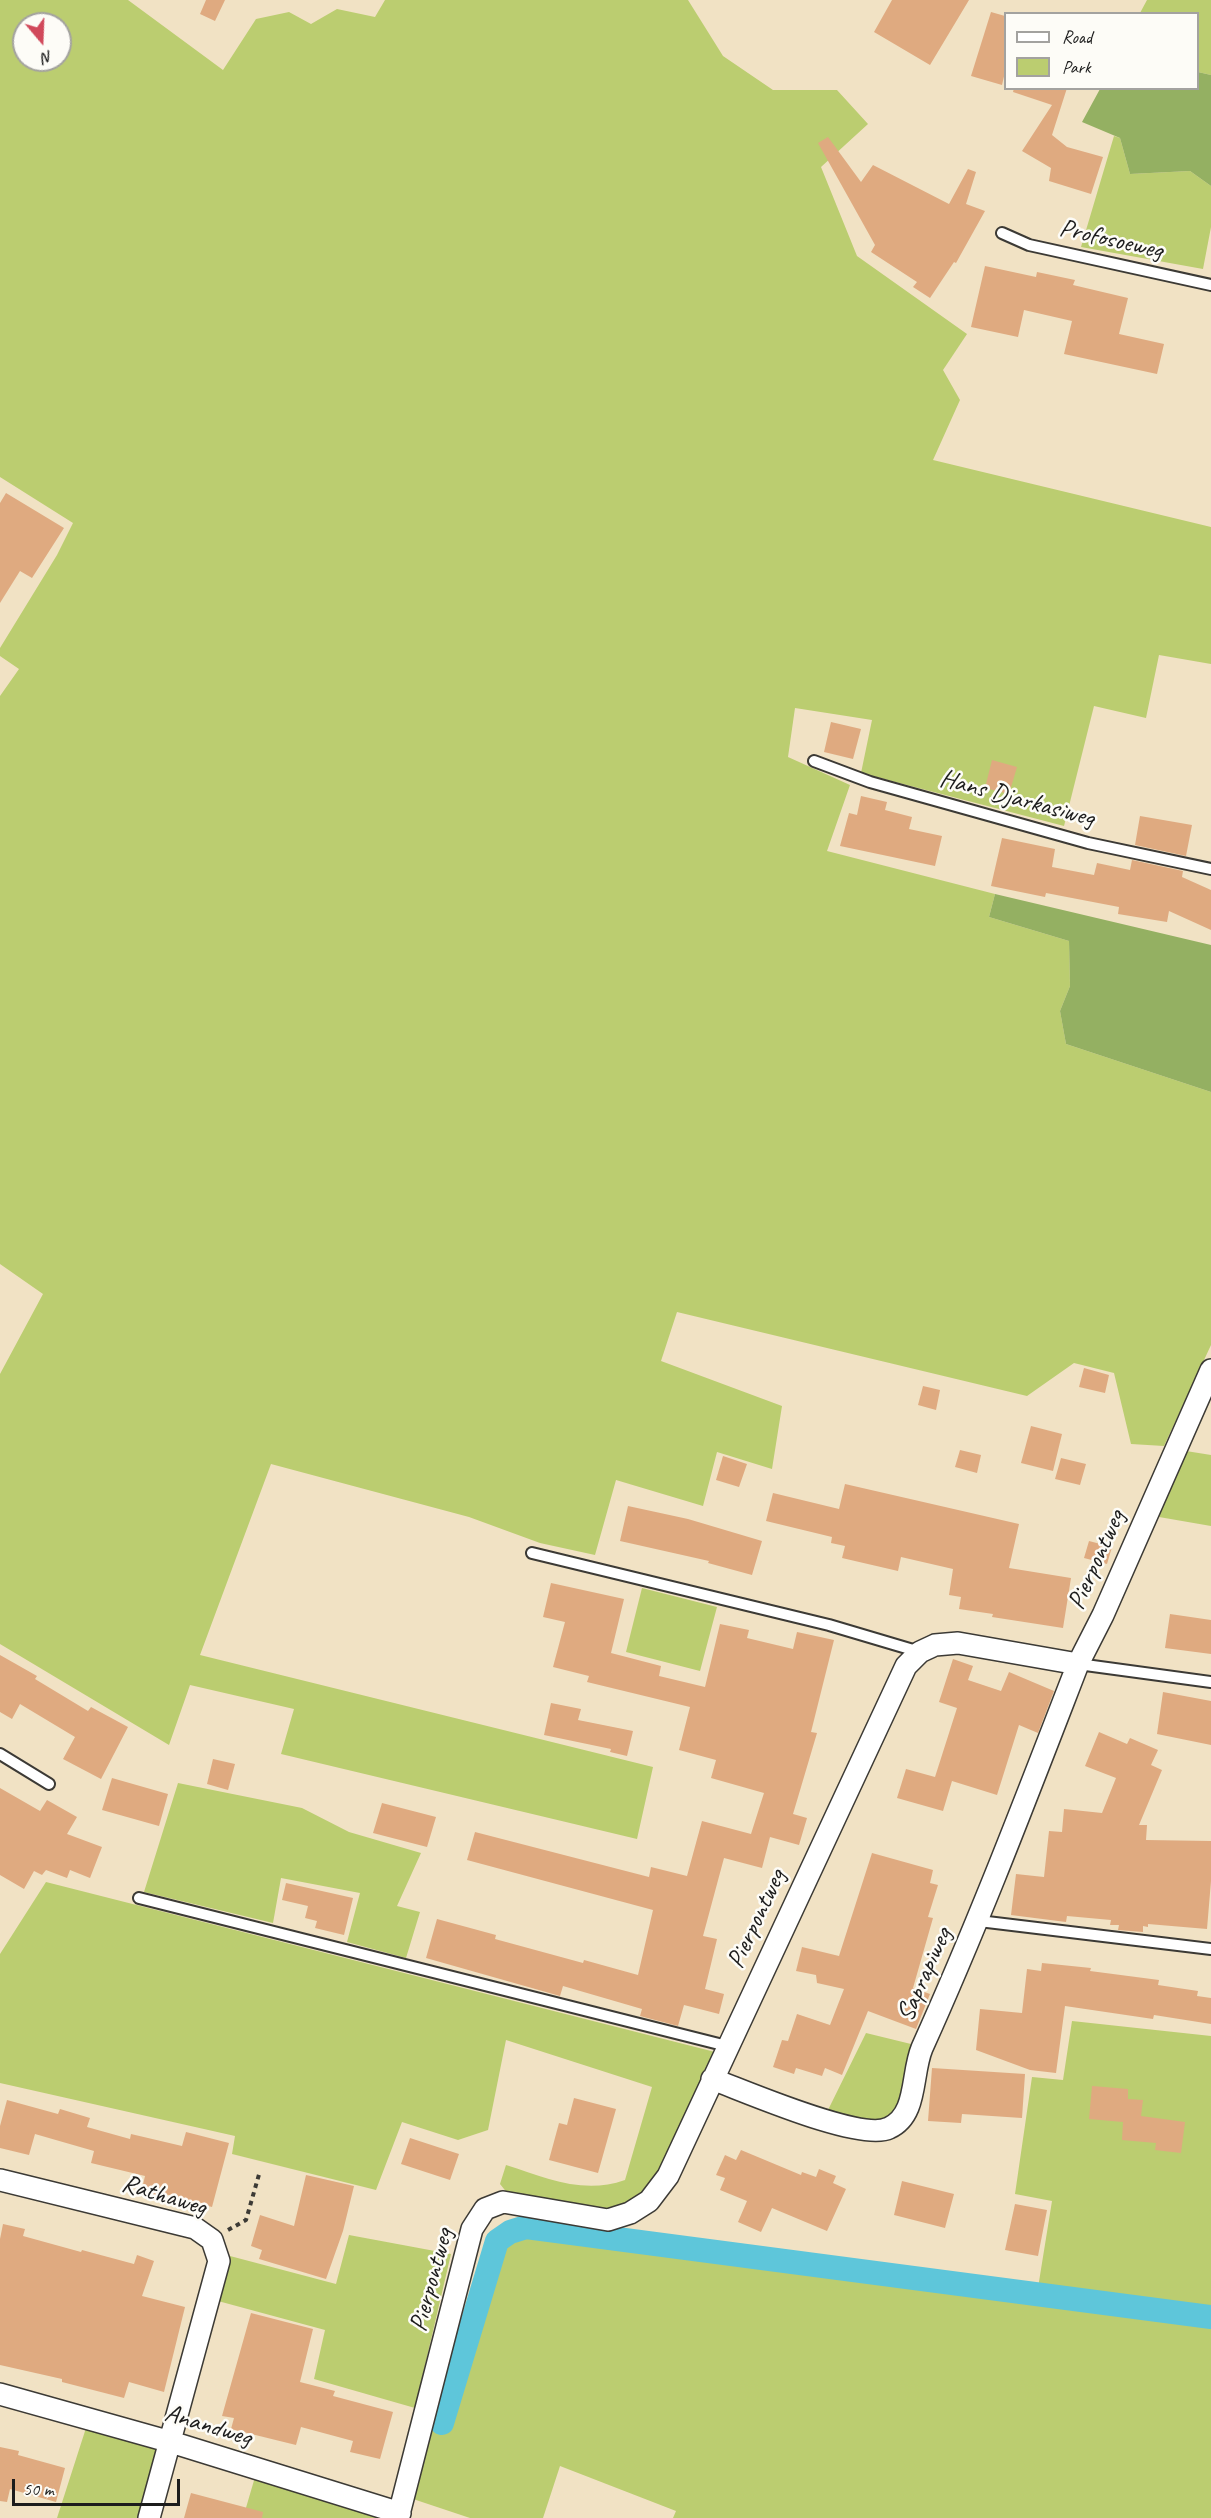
<!DOCTYPE html>
<html>
<head>
<meta charset="utf-8">
<style>
  body { margin:0 }
  #map { position:relative; width:1211px; height:2518px; overflow:hidden; background:#f1e2c4; font-family:Caveat,sans-serif }
  canvas { display:block }
  .legend { position:absolute; left:1004px; top:12px; width:195px; height:78px; box-sizing:border-box; background:#fdfcf7; border:2px solid #a3a29f; margin:0; padding:8px 10px; list-style:none; font-size:18px; color:#1c1c1c }
  .legend li { display:flex; align-items:center; gap:12px; height:30px }
  .legend b { width:30px; border:2px solid #a3a29f }
  .north { position:absolute; left:12px; top:12px; width:60px; height:60px; box-sizing:border-box; background:#fdfcf7; border:2px solid #a3a29f; border-radius:50%; rotate:161deg; font-size:16px; font-weight:700; line-height:24px; text-align:center; color:#1c1c1c }
  .north::after { content:''; display:block; margin:auto; width:21px; height:27px; background:#d1495b; clip-path:polygon(50% 0,100% 100%,50% 72%,0 100%) }
  .scale { position:absolute; left:12px; top:2479px; width:168px; height:27px; box-sizing:border-box; border:3px solid #1c1c1c; border-top:0; padding-left:8px; font-size:18px; line-height:21px; white-space:nowrap; color:#1c1c1c; -webkit-text-stroke:4px #fdfcf7; paint-order:stroke }
</style>
</head>
<body>
<div id="map">
<canvas width="1211" height="2518"></canvas>
<ul class="legend">
<li><b style="height:8px;background:#fff"></b>Road</li>
<li><b style="height:16px;background:#bbcd70"></b>Park</li>
</ul>
<div class="north">N</div>
<div class="scale">50 m</div>
</div>
<script>
const ctx = document.querySelector('canvas').getContext('2d');
ctx.lineJoin = 'round';
function fill(path, color) { ctx.fillStyle = color; ctx.fill(path, 'evenodd'); }
function stroke(path, color, width, dash) { ctx.strokeStyle = color; ctx.lineWidth = width; ctx.lineCap = dash ? 'butt' : 'round'; ctx.setLineDash(dash || []); ctx.stroke(path); }
function write(font, color, halo, rows, align = 'center') {
  ctx.font = font + ' Caveat,sans-serif'; ctx.lineWidth = 5; ctx.setLineDash([]); ctx.textBaseline = 'middle'; ctx.strokeStyle = halo; ctx.fillStyle = color; for (const [text, x, y, turn = 0] of rows) {
    ctx.save(); ctx.translate(x, y); ctx.rotate((+turn || 0) * Math.PI / 180); ctx.textAlign = isNaN(turn) ? turn : align; if (halo) ctx.strokeText(text, 0, 0); ctx.fillText(text, 0, 0); ctx.restore();
  }
}
const green = new Path2D(`
  M0 0H128L223 70 256 19 289 12 311 24 337 9 375 17 385 0H688L723 56 773 90H837L868 124 821 167 857 256 967 334 943 370 960 400 933 460 1211 527V664L1159 655 1146 718 1094 706 1064 826 861 773 872 720 795 708 788 757 850 785 827 851 995 894 989 917 1069 941 1070 986 1060 1011 1066 1044 1211 1092V1345L1164 1446 1131 1444 1114 1373 1074 1363 1027 1396 677 1312 661 1361 782 1406 772 1469 717 1452 703 1506 616 1480 595 1555 540 1543 469 1517 271 1464 200 1655 653 1767 637 1839 281 1754 294 1709 190 1685 169 1745 0 1644V1374L43 1294 0 1264V696L19 669 0 656V648L57 555 73 523 0 477ZM24 24H60V60H24Z
  M1147 0H1211V75L1198 72V14L1140 13Z
  M1114 136 1120 138 1130 174 1190 171 1211 186V227L1203 269 1081 247Z
  M1186 1451 1211 1455V1526L1159 1517Z
  M642 1588 717 1607 700 1671 626 1652Z
  M178 1783 302 1808 349 1832 421 1853 397 1906 420 1912 406 1958 347 1942 360 1893 281 1878 273 1923 144 1892Z
  M46 1882 715 2052 661 2176 640 2199 614 2210 508 2194 500 2184 506 2165C547 2178 583 2195 625 2180L652 2087 506 2040 488 2130 458 2140 402 2122 376 2190 232 2154 235 2136 0 2083V1954Z
  M1072 2021 1211 2036V2518H673L676 2511 560 2466 543 2518H470L413 2499 432 2419 442 2423 490 2258C499 2237 505 2233 526 2227L1037 2294 1052 2201 1015 2194 1032 2077 1063 2080Z
  M866 2033 911 2044 897 2113 881 2123 828 2110Z
  M349 2235 451 2254 415 2408 314 2379 325 2330 218 2301 230 2256 336 2284Z
  M86 2428 163 2451 141 2518H57Z
  M255 2477 385 2518H243Z`);
const forest = new Path2D(`
  M1198 72 1211 75V186L1190 171 1130 174 1120 138 1082 122 1100 89 1198 88Z
  M995 894 1211 945V1092L1066 1044 1060 1011 1070 986 1069 941 989 917Z`);
const canal = new Path2D(`
  M442 2423 497 2241 510 2232 526 2227 1211 2317`);
const building = new Path2D(`
  M206 0H225L215 21 200 14Z
  M892 0H969L930 65 874 32Z
  M991 12 1005 16V72L1002 85 971 76Z
  M1014 88H1067L1052 135 1067 147 1103 157 1091 194 1049 181 1051 168 1022 151 1052 105 1013 92Z
  M828 137 861 182 873 165 949 204 968 169 976 172 966 204 985 211 956 263 954 262 930 298 913 287 917 282 871 252 875 245 818 143Z
  M985 266 1036 277 1037 272 1075 280 1073 285 1128 298 1119 334 1164 344 1157 374 1064 354 1072 321 1024 310 1018 337 971 327Z
  M6 493 64 528 32 578 20 571 0 603V503Z
  M831 722 861 729 853 759 824 752Z
  M992 760 1017 767 1009 794 985 788Z
  M861 796 887 802 885 810 912 817 909 829 942 836 935 866 840 846 849 813 857 815Z
  M1140 816 1192 825 1186 856 1135 845Z
  M1002 838 1055 849 1052 867 1094 875 1097 863 1130 870 1132 860 1183 871 1182 877 1211 890V930L1169 911 1167 922 1118 914 1119 907 1046 893 1045 897 991 886Z
  M1084 1368 1109 1375 1105 1393 1079 1387Z
  M923 1386 940 1390 936 1410 918 1405Z
  M1031 1426 1062 1434 1053 1471 1021 1463Z
  M960 1450 981 1455 977 1473 955 1467Z
  M723 1456 747 1464 739 1487 716 1480Z
  M1061 1458 1086 1464 1080 1485 1055 1479Z
  M845 1484 1019 1524 1009 1568 1071 1578 1063 1628 992 1617 993 1614 959 1609 961 1597 949 1595 953 1569 901 1557 898 1571 842 1558 845 1546 831 1543 832 1537 766 1521 773 1493 839 1509Z
  M628 1506 688 1519 762 1541 752 1575 708 1563 709 1561 620 1541Z
  M1089 1541 1112 1547 1107 1564 1084 1558Z
  M551 1583 624 1599 611 1653 661 1666 659 1676 705 1687 720 1624 749 1630 747 1638 793 1649 797 1632 834 1640 811 1732 817 1733 793 1814 807 1818 799 1845 770 1837 762 1868 724 1858 703 1936 717 1939 705 1989 724 1994 719 2014 684 2005 678 2026 640 2016 642 2009 563 1986 560 1996 426 1958 437 1919 496 1935 495 1939 583 1963 584 1960 638 1975 653 1910 467 1860 475 1832 649 1877 651 1867 687 1876 702 1821 751 1834 764 1793 711 1778 716 1760 679 1750 690 1707 587 1682 589 1676 553 1667 565 1622 543 1617Z
  M1170 1614 1211 1620V1654L1165 1648Z
  M0 1655 37 1676 35 1679 88 1711 91 1707 128 1727 101 1779 63 1759 75 1737 20 1704 12 1719 0 1712Z
  M953 1659 973 1666 968 1680 1001 1691 1009 1672 1054 1691 1038 1733 1019 1725 997 1795 952 1781 943 1811 897 1798 906 1769 935 1777 957 1708 939 1702Z
  M1163 1692 1211 1701V1745L1157 1734Z
  M551 1703 581 1709 578 1720 633 1731 627 1756 610 1752 611 1749 544 1735Z
  M1099 1732 1127 1744 1130 1738 1158 1750 1151 1765 1162 1770 1139 1825H1147L1146 1840 1211 1841V1881L1207 1929 1148 1924V1927L1143 1926V1932L1118 1930 1119 1925H1110L1111 1920 1067 1916 1066 1922 1011 1915 1016 1874 1044 1877 1049 1831 1062 1832 1064 1809 1102 1813 1116 1778 1085 1766Z
  M213 1759 235 1764 228 1790 207 1784Z
  M112 1778 168 1794 159 1826 102 1810Z
  M0 1788 40 1811 47 1800 77 1817 67 1834 102 1847 90 1878 70 1870 67 1878 46 1870 42 1875 34 1871 24 1889 0 1875Z
  M382 1803 436 1817 427 1847 373 1833Z
  M872 1853 933 1870 930 1883 938 1885 928 1917 933 1918 913 1988 930 1994 916 2029 868 2011 842 2075 825 2068 822 2076 796 2068 794 2074 773 2067 782 2040 788 2041 797 2014 830 2025 844 1989 817 1983 816 1975 796 1971 802 1947 839 1956Z
  M286 1883 353 1898 344 1935 315 1928 317 1921 305 1918 308 1906 282 1900Z
  M1042 1963 1091 1968 1090 1971 1159 1980 1158 1985 1198 1991 1197 1996 1211 1998V2024L1154 2015 1153 2019 1065 2006 1056 2073 1030 2070 976 2050 980 2009 1022 2013 1027 1969 1041 1971Z
  M932 2068 1025 2074 1022 2118 962 2114 961 2123 928 2121Z
  M1092 2086 1128 2089V2099L1143 2100 1141 2116 1185 2122 1181 2153 1155 2150 1156 2143 1122 2140 1123 2122 1089 2119Z
  M574 2098 616 2109 598 2173 549 2160 559 2123 567 2125Z
  M7 2100 58 2114 60 2109 90 2118 87 2127 130 2139 131 2134 182 2146 186 2132 229 2143 212 2207 165 2194 164 2198 141 2193 145 2176 91 2163 94 2151 35 2134 29 2155 0 2148V2126Z
  M410 2138 459 2154 450 2180 401 2164Z
  M741 2150 801 2175 802 2172 816 2177 819 2169 836 2176 833 2183 846 2189 827 2231 772 2208 761 2232 738 2222 747 2201 720 2190 725 2178 716 2175 725 2155 736 2160Z
  M306 2175 354 2186 343 2231 326 2279 259 2259 262 2250 251 2246 260 2215 294 2226Z
  M902 2181 954 2194 945 2228 894 2215Z
  M1015 2204 1047 2210 1038 2256 1005 2250Z
  M3 2224 25 2229 23 2236 81 2252 82 2250 134 2264 137 2255 154 2261 142 2296 185 2307 164 2392 129 2382 124 2398 62 2382V2379L0 2365V2239Z
  M251 2313 313 2329 300 2382 335 2391 333 2396 393 2412 380 2459 350 2452 353 2441 301 2427 296 2445 231 2429 234 2418 222 2416Z
  M0 2447 19 2451 18 2455 65 2468 56 2502 10 2489 7 2502 0 2501Z
  M191 2493 263 2512 262 2518H184Z`);
const path = new Path2D(`
  M228 2230 246 2220 260 2171`);
const lane = new Path2D(`
  M1002 233 1029 245 1211 285
  M814 761 870 782 1088 843 1211 869
  M532 1553 829 1625 920 1652
  M1078 1664 1211 1682
  M0 1754 49 1784
  M139 1898 727 2046
  M979 1921 1211 1949`);
const street = new Path2D(`
  M712 2079C745 2091 861 2142 889 2128 918 2115 911 2074 922 2048 979 1922 1028 1793 1078 1664
  M0 2180 195 2228 212 2240 219 2261 149 2518
  M0 2394 171 2442 400 2513
  M398 2518 472 2229 485 2209 503 2202 608 2220 630 2213 649 2201 668 2176 906 1666 920 1652 935 1645 958 1643 1078 1664 1103 1615 1211 1370`);
const streetNames = [
  ["Profosoeweg",1111,240,13],
  ["Hans Djarkasiweg",1017,799,15],
  ["Pierpontweg",1097,1560,-66],
  ["Pierpontweg",757,1919,-65],
  ["Saprapiweg",925,1975,-66],
  ["Rathaweg",164,2196,17],
  ["Pierpontweg",432,2280,-75],
  ["Anandweg",208,2426,17]
];
fill(green, '#bbcd70');
fill(forest, '#94b062');
stroke(canal, '#5ec6da', 24);
fill(building, '#dfaa80');
stroke(lane, '#3c3a35', 14);
stroke(street, '#3c3a35', 24);
stroke(path, '#3c3a35', 4, [4.5, 4.5]);
stroke(lane, '#fff', 10);
stroke(street, '#fff', 21);
write('26px', '#1c1c1c', '#fdfcf7', streetNames);
</script>
</body>
</html>
